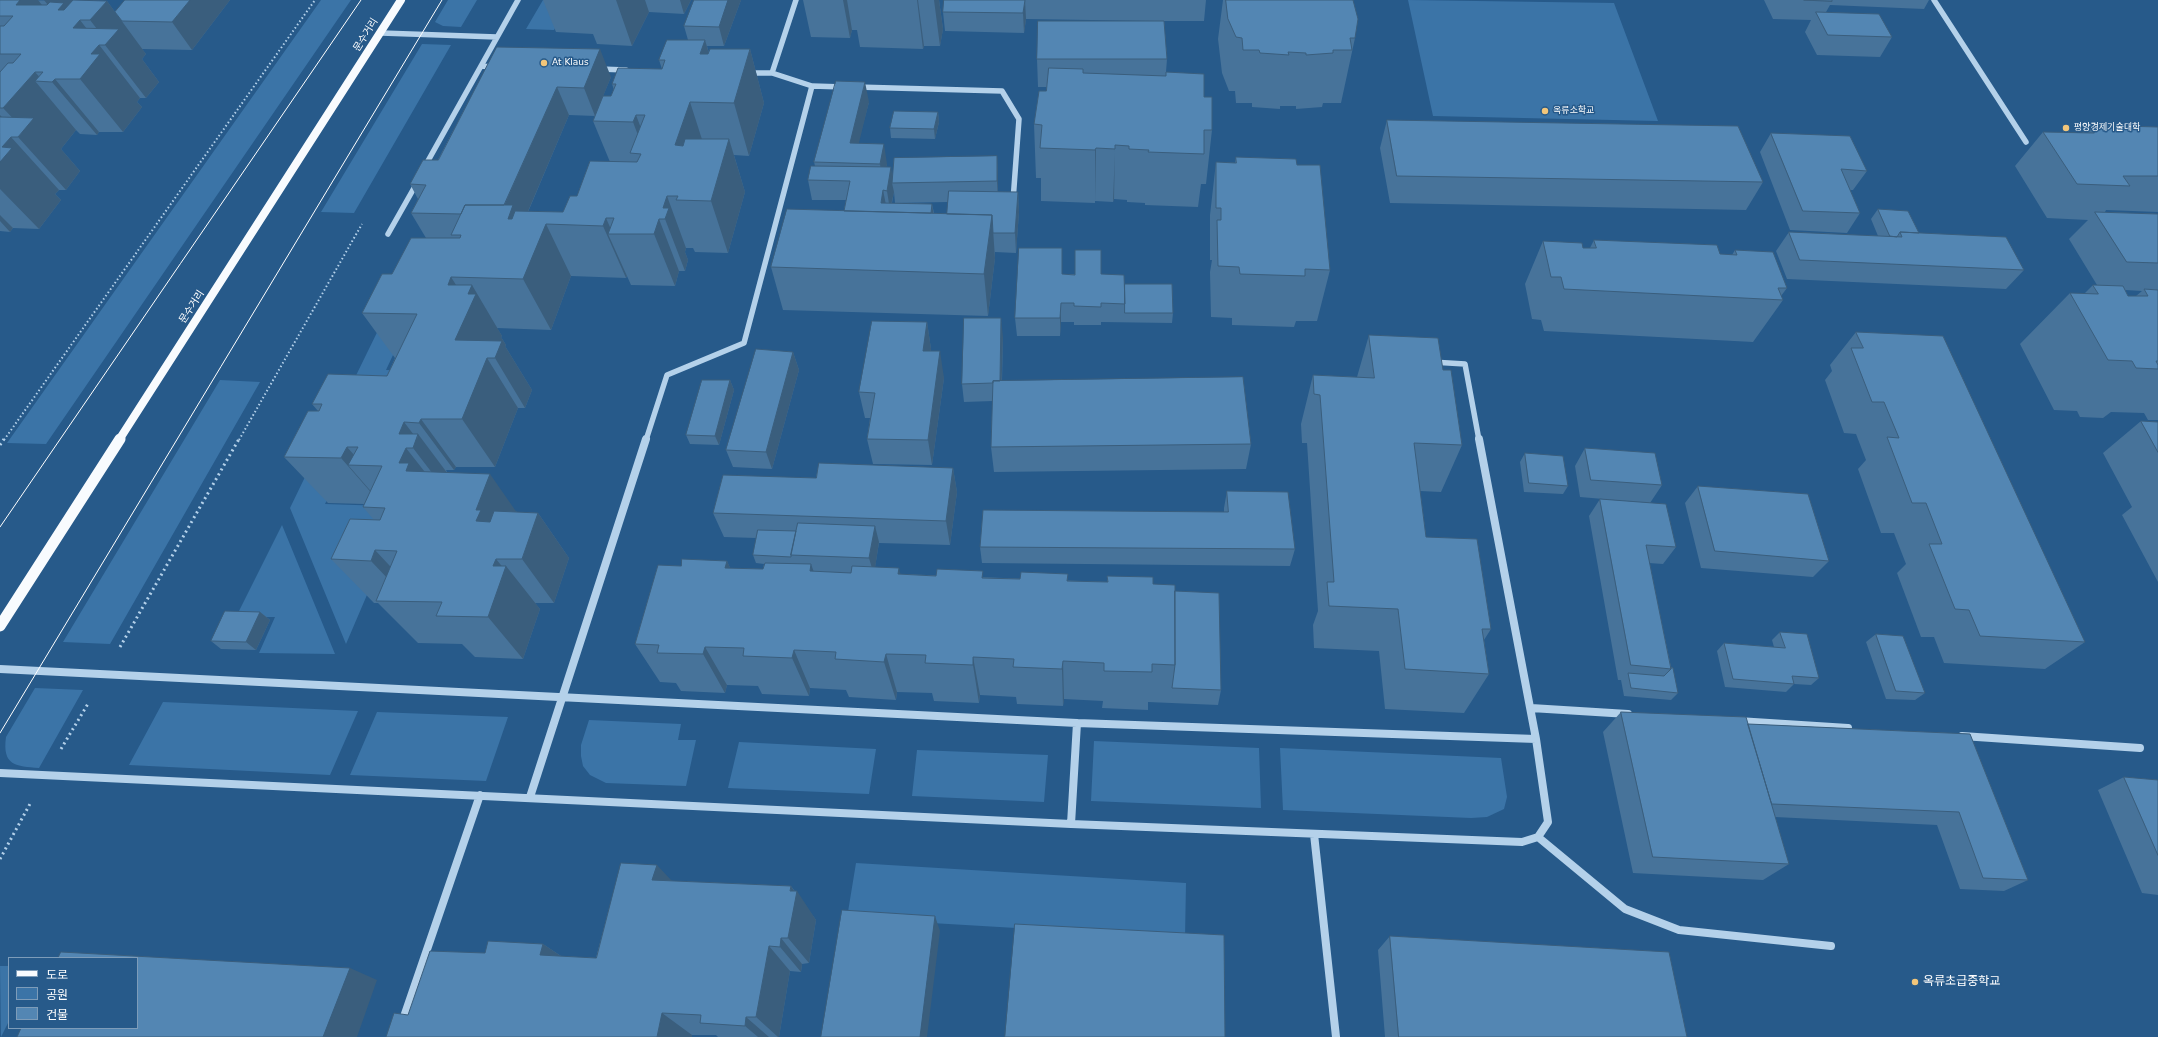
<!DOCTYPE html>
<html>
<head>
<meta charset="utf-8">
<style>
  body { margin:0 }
  #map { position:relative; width:2158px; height:1037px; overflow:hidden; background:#275a8a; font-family:"DejaVu Sans","Noto Sans KR",sans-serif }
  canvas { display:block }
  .legend { position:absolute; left:8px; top:957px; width:130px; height:72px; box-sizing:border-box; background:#275a8a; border:1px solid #7d9cb9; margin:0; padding:5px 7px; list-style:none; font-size:12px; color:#fff }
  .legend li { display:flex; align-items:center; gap:8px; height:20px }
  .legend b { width:20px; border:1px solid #7d9cb9 }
</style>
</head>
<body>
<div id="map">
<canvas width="2158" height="1037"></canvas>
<ul class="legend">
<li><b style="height:5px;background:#f8fbfe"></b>도로</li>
<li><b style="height:11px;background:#3b74a7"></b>공원</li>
<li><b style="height:11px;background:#5386b3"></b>건물</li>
</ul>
</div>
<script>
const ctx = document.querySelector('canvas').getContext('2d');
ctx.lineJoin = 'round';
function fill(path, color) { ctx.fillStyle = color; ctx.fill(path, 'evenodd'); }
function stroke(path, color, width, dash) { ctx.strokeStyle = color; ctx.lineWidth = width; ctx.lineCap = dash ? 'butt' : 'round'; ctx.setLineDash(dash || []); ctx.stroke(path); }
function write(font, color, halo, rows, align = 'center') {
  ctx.font = font + ' "DejaVu Sans","Noto Sans KR",sans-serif'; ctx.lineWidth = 3; ctx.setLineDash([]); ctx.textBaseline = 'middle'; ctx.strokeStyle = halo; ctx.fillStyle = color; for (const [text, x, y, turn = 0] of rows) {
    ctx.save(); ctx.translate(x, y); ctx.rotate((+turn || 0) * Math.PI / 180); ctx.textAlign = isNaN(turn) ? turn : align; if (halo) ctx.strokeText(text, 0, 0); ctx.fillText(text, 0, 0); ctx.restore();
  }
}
const green = new Path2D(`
  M321 0H351L46 444 7 443Z
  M448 0H477L461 27 443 26 435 22Z
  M543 0 566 9 554 30 526 29Z
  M1408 0 1614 3 1658 121 1433 116Z
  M422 44 451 45 354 213 321 212Z
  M388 310H414L386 370 418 371 344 400Z
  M220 380 260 382 110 644 63 642Z
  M305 477 338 478 325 504 386 506 402 513 346 644 290 508Z
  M282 525 335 654 259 653 275 617H236Z
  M35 688 83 690 39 768C16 766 2 766 6 737Z
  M163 702 358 711 330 775 129 765Z
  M377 712 508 717 486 781 350 775Z
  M589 720 681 724 678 740H696L686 786 606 783 590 775 583 766 581 756V745Z
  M1094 741 1259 748 1261 808 1091 801Z
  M739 742 876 749 869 794 728 788Z
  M1280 748 1501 758 1507 797 1504 809 1487 817 1471 818 1283 810Z
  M917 750 1048 755 1044 802 912 796Z
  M856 863 1186 883 1185 938 847 918Z
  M0 966H9V1021L1 1037Z`);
const pathFar1 = new Path2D(`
  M4 440 315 0
  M239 440 362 224`);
const path = new Path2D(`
  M0 445 4 439
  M120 647 239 439
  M61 749 89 702
  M0 859 31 802`);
const minorFar1 = new Path2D(`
  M1934 0 2026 142
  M381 33 497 37
  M481 66 518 0
  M600 69 626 70
  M748 73H772
  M812 86 844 87
  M856 87 1002 91 1019 119 1013 201
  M424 168 481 66 496 67
  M388 234 418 181
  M1432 362 1465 364 1479 440
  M646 440 667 375 744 343 812 86 772 73 796 0`);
const minor = new Path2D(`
  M0 669 1077 723 1536 739
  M1531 708 1628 714
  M1738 721 1848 728
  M1962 736 2140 748
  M0 773 1071 824 1522 842 1538 837 1548 822 1536 739 1479 439
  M530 797 646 439
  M1071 824 1077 723
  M1314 834 1336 1037
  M1538 837 1625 909 1679 930 1831 946
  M397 1037 480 795`);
const majorFar1 = new Path2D(`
  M119 440 401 0`);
const major = new Path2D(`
  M0 626 120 439`);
const tram = new Path2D(`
  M0 527 361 0
  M0 733 442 0`);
const wall = new Path2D(`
  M0 0 107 1 115 12 125 0H230L192 50 142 49 146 54 142 59 159 82 146 98H140L137 102 142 107 123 132H99L97 135 80 134 76 130 61 149 80 171 66 190H59L55 194 61 200 39 229 13 228 10 232 0 231Z
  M543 0H691L684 14 649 12 632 46 597 44 593 34 556 32Z
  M741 0 724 46H707L709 53 750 49 764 103 749 156 734 155 745 192 728 253 695 252 693 248H686L685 252 688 260 685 271H679L675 286 631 285 627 276 626 278 571 276 551 330 497 328 502 336 501 337 506 345 505 346 532 390 525 408H518L495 467H456L454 470H446L447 472 517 512 538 513 569 558 554 603H535L540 609 523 659 475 657 462 644 418 643 378 603H374L331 559 374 520 363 507 364 504 328 503 284 457 318 411 312 404 387 376 395 358 362 313 392 274 426 238 411 213 418 199 410 184 438 160 497 47 611 77 603 96H611L614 90 612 84 662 69 659 60 688 40 684 26ZM569 115 595 116 593 121 610 162 563 212H528Z
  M803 0H939L943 29 940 46H924L923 49 860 47 857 30H852L850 38 811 37Z
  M944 0H1206L1204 21H1164L1167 59 1166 72 1204 97 1212 130 1206 184H1201L1198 207 1145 205V203L1127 202V200L1114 199 1113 202 1095 201V203L1041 201V178H1036L1034 124 1046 91 1047 87H1038L1037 59 1155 21 1026 19 1024 33 945 31 943 12Z
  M1223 0H1353L1355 38 1341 103H1323L1322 107 1296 109V106H1280V109L1252 107V103H1236L1235 91H1229L1222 73 1218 39Z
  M1764 0H1929L1924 9 1830 5 1826 12 1892 37 1880 57 1817 55 1805 32 1811 20 1773 19Z
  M869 102 858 143 887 164 886 167 893 176 997 156 998 176V192H1018L1019 212 1016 253 995 252V258L988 316 783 310 771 267 844 211 846 200H812L808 180 815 166 814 162ZM894 192 895 203 948 202 947 214 934 213 932 204 892 203Z
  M938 112 939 122 935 139 891 138 890 128Z
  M1387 120 1763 182 1746 210 1390 203 1380 148Z
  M2089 125 2158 127V212L2106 210 2105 212 2158 214V420H2148L2144 413 2111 412 2103 418 2080 417 2077 411 2054 410 2020 344 2070 293H2085L2093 285H2097L2069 239 2088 220 2047 218 2015 166 2043 132 2082 133ZM2125 290 2142 291 2136 296H2128Z
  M1771 133 1867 171 1853 190H1850L1860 213 1847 233 1790 230 1760 152Z
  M1236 157 1297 165 1330 270 1317 321H1296L1294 327 1232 325V318L1211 317 1210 272 1212 260H1210V215L1216 162 1235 163Z
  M1878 209 1919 233 2024 270 2006 289 1787 279 1776 251 1789 232 1878 236 1871 219Z
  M1594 240 1720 254 1732 255 1735 250 1787 288 1781 296 1783 300 1753 342 1544 331 1541 320 1532 319 1525 284 1543 241 1583 248H1590Z
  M1062 274H1101L1125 284 1173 313 1172 323 1101 322V325H1074V322H1061L1060 336H1017L1015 318Z
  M927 322 931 349V351L944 378 932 465 873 464 867 439 870 418H865L859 392Z
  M1856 332 2085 642 2045 669 1944 663 1934 637H1921L1897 573 1906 564 1894 533H1881L1858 469 1866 460 1856 434 1844 433 1825 380 1832 371 1830 365Z
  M1369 335 1443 370 1462 445 1441 492 1420 491 1426 537 1491 629 1484 640 1489 674 1464 713 1385 709 1379 651 1314 648 1313 625 1318 611 1307 443H1302L1301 424 1313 375 1357 377Z
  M1003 337 1002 381 1251 444 1246 469 994 472 991 447 993 401 964 402 962 384Z
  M793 352 799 370 772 469 733 467 726 450Z
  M730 380 734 390 719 445 690 444 686 435Z
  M2141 421 2158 422V582L2122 515 2132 507 2103 453Z
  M1585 448 1662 485 1650 503 1580 497 1575 466Z
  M1525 453 1568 486 1563 494 1524 492 1520 462Z
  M953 468 957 492 950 545 879 543 875 567 901 574 1107 582V576L1153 584 1175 591 1221 690 1218 705 1148 702V710L1102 708 1103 701 1064 699 1063 706 1017 704 1016 697 980 695 979 703 934 701 932 693 897 692 896 700 849 697 846 690 810 688 809 696 762 694 758 686 727 685 725 693 681 691 676 683 660 682 635 644 681 566 727 561 730 568 763 569 764 564 756 563 753 555 756 538 724 537 713 513 816 478Z
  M1698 486 1829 561 1813 577 1701 568 1685 503Z
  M1227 491 1295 549 1290 566 982 563 980 547 1224 512V508Z
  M1600 499 1676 547 1663 564 1649 563 1671 667 1678 693 1671 700 1624 696 1621 680H1618L1589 516Z
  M260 612 270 620 256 650 221 649 211 641Z
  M1780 632 1819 678 1811 685 1794 684 1786 692 1725 687 1717 651 1724 643 1774 647 1772 640Z
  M1876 634 1925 693 1915 700 1886 699 1866 642Z
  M1621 712 1748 724 1970 734 2028 880 2004 891 1960 889 1937 825 1775 817 1789 864 1763 880 1633 873 1603 732Z
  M2124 777 2158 780V895L2142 893 2098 790Z
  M671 881 791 886 816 920 809 963 802 964 801 972 790 971 779 1037H718L716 1035H692V1037H386L408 1015 485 953 543 944 561 956 596 958Z
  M1390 936 1687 1037H1385L1378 950Z`);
const shadedWall = new Path2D(`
  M20 0H38L68 38 16 5Z
  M44 0H74L80 20 140 98 137 102 142 107 123 132 80 79 74 38Z
  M190 0H230L192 50 172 22Z
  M616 0H645L649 12 632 46Z
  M680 0H691L684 14Z
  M728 0H741L724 46 719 27Z
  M843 0H847L852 30 850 38Z
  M917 0H918L924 46 923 49Z
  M934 0H939L943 29 940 46Z
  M1025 0 1026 19 1024 33 1023 13Z
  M107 1 146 54 142 59 159 82 146 98 105 45 107 42 90 20Z
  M705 40 721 94 700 54Z
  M600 49 611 77 595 116 584 88Z
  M750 49 764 103 749 156 734 103Z
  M35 72 44 82 35 81 76 130 61 149 80 171 66 190 18 137H11L59 190 55 194 61 200 39 229 0 189V162L2 147 0 133V115L19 136 24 130 3 108Z
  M55 79 99 132 97 135 52 82Z
  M865 82 869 102 854 163 850 143Z
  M557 87 569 115 523 223 546 224 571 276 551 330 523 279 500 215Z
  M690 102 707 155 675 145Z
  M938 112 939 122 935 139 934 129Z
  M636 115 656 168 653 175 633 122Z
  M729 139 745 192 728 253 711 201Z
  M884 144 887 164 883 183 880 164Z
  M1115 145 1114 199 1113 202 1115 149Z
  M1096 148 1095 201V203V150Z
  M997 156 998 176V201L997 181Z
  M891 167 894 183H892L894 192 890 210 887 191Z
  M883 190 887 210 881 203Z
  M1018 192 1019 212 1016 253 1015 233Z
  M667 196 686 248 685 252 688 260 685 271 665 219 663 208Z
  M932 204 935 224 929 231Z
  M0 215 13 228 10 232 0 221Z
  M992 215 995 258 988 316 984 274Z
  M606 218 613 234H608L627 276 626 278 603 226Z
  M659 219 679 271 675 286 654 234Z
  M451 277 470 307 468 294 472 285 502 336 501 337 506 345 505 346 532 390 525 408 495 358H487L518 408 495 467 462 419 455 340 448 285Z
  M1061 303V322L1060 336V318Z
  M1001 318 1003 337 1001 401 1000 383Z
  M927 322 931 349 927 377 923 351Z
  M940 351 944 378 932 465 928 440Z
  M793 352 799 370 772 469 766 452Z
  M730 380 734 390 719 445 715 436Z
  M421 419 456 467 454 470 419 423Z
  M404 422 417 439 418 434 454 482 449 495 413 448 399 434Z
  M347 447 363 465H348L382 504V505L341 458Z
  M406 448 443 495V518L399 463Z
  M953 468 957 492 950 545 946 521Z
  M490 474 522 520 511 551 476 521V510Z
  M538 513 569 558 554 603 522 559Z
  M875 526 879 542 874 575 869 558Z
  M375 550 416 594 409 601 371 561Z
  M496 559 505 570 506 566 540 609 523 659 488 617 493 566Z
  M727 561 746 603 725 568Z
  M811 564 826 606 810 571Z
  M899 568 909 609 898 574Z
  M260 612 270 620 256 650 246 642Z
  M705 647 727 685 725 693 703 654Z
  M794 650 810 688 809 696 792 658Z
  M886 654 897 692 896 700 884 662Z
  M973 657 980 695 979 703 973 665Z
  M1063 661 1064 699 1063 706 1062 669Z
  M657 865 685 895 652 880Z
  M791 886 796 894 797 891 816 920 809 963 788 938Z
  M935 916 940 931 927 1037H920Z
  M781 938 802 964 801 972 780 947Z
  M543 944 580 969 540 955Z
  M769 946 790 971 779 1037H778L756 1017Z
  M350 968 377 980 357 1037H323Z
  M662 1013 692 1035V1037H657Z
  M746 1017 769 1037H758L745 1026Z`);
const building = new Path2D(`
  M0 0H20L16 5H47L50 2 64 3 58 10H64L73 0 107 1 90 20H80L73 28 119 29 105 45H99L91 54H100L80 79H55L52 82 35 81 43 72H35L3 108H0V72L8 63H13L21 54H0V26H4L13 16H0Z
  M125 0H190L172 22 122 21 115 12Z
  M694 0H728L719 27 684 26Z
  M944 0H1025L1023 13 943 12Z
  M1226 0H1353L1358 19 1355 38H1350L1352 50H1333V53L1306 55V53L1288 52 1289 55 1260 53 1259 50H1243L1242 38 1236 37 1228 19Z
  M1804 0H1832V1Z
  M1816 12 1879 14 1892 37 1828 35Z
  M1038 21H1164L1167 59H1037Z
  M667 40H705L700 54H708L710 49H750L734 103 690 102 675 145 683 146 685 139H729L711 201 676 200 678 196H667L663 208H669L665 219H659L654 234H608L614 218H606L603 226 546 224 523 279 451 277 448 285H472L468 294H476L455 340 502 341 495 358H487L462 419H421L419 423 404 422 399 434H418L413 448H406L399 463H409L406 471 490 474 476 510H481L476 521 490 522 494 511 538 513 522 559H496L493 566H506L488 617 436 616 442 602 376 601 397 551 375 550 371 561 331 559 350 519 380 520 385 508 363 507 382 466 348 465 358 447H347L341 458 284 457 308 411H319L322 404H312L328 374 387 376 417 314 362 313 382 274H392L411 238H460L461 235H451L465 205H513L508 219H512L515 211 563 212 570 196H577L590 161 637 162 641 154 630 153 645 115H636L633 122 593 121 603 96H611L616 84H612L618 68 662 69 665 60H659Z
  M497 47 600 49 584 88 557 87 504 205H465L461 214 411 213 426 185 410 184 423 160H438Z
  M1049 68 1083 69V73L1166 76V72L1204 74V97H1212V130H1204V154L1148 152 1149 150 1129 149V146L1115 145V149L1096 148 1095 150 1040 148 1042 125 1034 124 1039 91H1046Z
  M836 81 865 82 850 143 884 144 880 164 814 162Z
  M894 111 938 112 934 129 890 128Z
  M0 117 34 118 18 137H11L2 147 12 148 0 162Z
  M1387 120 1738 126 1763 182 1397 176Z
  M2089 125 2158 127V176H2123L2130 186 2077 184 2043 132 2094 133Z
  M1771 133 1850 136 1867 171 1841 169 1860 213 1803 211Z
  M997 156V181L892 183 894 158Z
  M1236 157 1296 159 1297 165H1320L1330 270 1305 269V276L1240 274 1239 267 1218 266 1217 220H1221V208H1216V162L1236 163Z
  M811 166 891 167 887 191 883 190 881 203 932 204 931 213 844 211 850 181 808 180Z
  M949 191 1018 192 1015 233H993L992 215 947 214Z
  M787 209 992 215 984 274 771 267Z
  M1878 209 1908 211 1919 233 1900 232 1897 237 1890 236Z
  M2095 212 2158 214V263L2127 262Z
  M1789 232 1902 237 1900 232 2006 237 2024 270 1800 260Z
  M1594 240 1717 245 1720 254 1737 255 1735 250 1773 252 1787 288H1778L1783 300 1564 289 1561 277H1551L1543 241 1582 243 1583 248H1596Z
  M1019 248H1062V274L1075 275V250H1101V274L1124 275 1125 304 1101 303V307L1074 306V303H1061L1060 318H1015Z
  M1125 284H1172L1173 313H1125Z
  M2093 285 2123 286 2128 296H2148L2144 289 2158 290V361H2156L2158 365V369L2136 368 2132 361 2108 360 2070 293 2098 294Z
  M964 318H1001L1000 381H993V383L962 384Z
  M872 321 927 322 923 351H940L928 440 867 439 875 393 859 392Z
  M1856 332 1943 336 2085 642 1980 636 1969 610 1955 609 1929 544H1942L1926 503H1912L1887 437 1899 438 1884 402H1872L1851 348H1863Z
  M1369 335 1438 338 1443 370H1451L1462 445 1414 443 1426 537 1477 539 1491 629H1482L1489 674 1405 669 1398 609 1329 606 1327 582H1334L1320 395 1314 394 1313 375 1374 378Z
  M756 349 793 352 766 452 726 450Z
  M1243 377 1251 444 991 447 993 381Z
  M702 380H730L715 436 686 435Z
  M2141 421 2158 422V452Z
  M1585 448 1655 453 1662 485 1591 480Z
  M1525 453 1563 456 1568 486 1529 483Z
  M819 463 953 468 946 521 713 513 723 475 816 478Z
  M1698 486 1808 494 1829 561 1715 551Z
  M1227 491 1288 492 1295 549 980 547 983 510 1228 512Z
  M1600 499 1666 504 1676 547 1646 545 1671 669 1631 665Z
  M798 523 875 526 869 558 791 555Z
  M758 530 796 531 791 555V557L753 555Z
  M682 559 727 561 725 568 763 569 765 563 811 564 810 571 851 573 852 566 899 568 898 574 936 576 937 569 983 571 982 578 1020 579 1021 572 1068 574 1067 581 1108 582 1107 576 1153 577V584L1175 585V665L1152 664V672L1104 671V663L1063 661 1062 669 1013 667 1014 659 973 657V665L925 663 926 655 886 654 884 662 835 659 836 652 794 650 792 658 743 656 744 648 705 647 703 654 657 653 659 645 635 644 658 565 681 566Z
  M1175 591 1219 593 1221 690 1172 688 1175 665Z
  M225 611 260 612 246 642 211 641Z
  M1780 632 1807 634 1819 678 1792 676 1794 684 1733 679 1724 643 1785 648Z
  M1876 634 1903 636 1925 693 1896 691Z
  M1671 667 1673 668 1678 693 1631 688 1628 673 1664 676 1671 669Z
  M1621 712 1746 717 1789 864 1653 857Z
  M1748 724 1970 734 2028 880 1983 878 1959 812 1772 804Z
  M2124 777 2158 780V855Z
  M621 863 657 865 652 880 791 886 790 891H797L788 938H781L780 947 769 946 756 1017H746L745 1026 700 1023 701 1015 662 1013 657 1037H386L394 1013 408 1015 430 951 485 953 488 941 543 944 540 955 596 958Z
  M842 910 935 916 920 1037H821Z
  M1015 924 1224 935 1225 1037H1005Z
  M1390 936 1669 952 1687 1037H1399Z
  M61 952 350 968 323 1037H17L21 1028H137V958H58Z`);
const markers = [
  [544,63,4,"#f2c67a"],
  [1545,111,4,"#f2c67a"],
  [2066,128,4,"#f2c67a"],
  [1915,982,4,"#f2c67a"]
];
const farPoinames = [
  ["At Klaus",552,63],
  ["옥류소학교",1553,111],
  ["평양경제기술대학",2074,128]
];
const streetNames = [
  ["문수거리",366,35,-58],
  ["문수거리",192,307,-57]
];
const nearPoinames = [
  ["옥류초급중학교",1923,982]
];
fill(green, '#3b74a7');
stroke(pathFar1, '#b4d1ea', 2, [1.5, 2.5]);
stroke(path, '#b4d1ea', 3, [2, 3.5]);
stroke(minorFar1, '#b4d1ea', 5.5);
stroke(minor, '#b4d1ea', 8);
stroke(majorFar1, '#f8fbfe', 8);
stroke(major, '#f8fbfe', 11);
stroke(tram, '#fff', 1);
fill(wall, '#47739a');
fill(shadedWall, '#3a5e7d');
fill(building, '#5386b3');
stroke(building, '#3a5e7d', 1);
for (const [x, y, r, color] of markers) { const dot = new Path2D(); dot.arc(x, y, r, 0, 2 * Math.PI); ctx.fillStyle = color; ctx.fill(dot); stroke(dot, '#275a8a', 1.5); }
write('9px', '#fff', '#275a8a', farPoinames, 'left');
write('10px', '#fff', '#275a8a', streetNames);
write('12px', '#fff', '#275a8a', nearPoinames, 'left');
</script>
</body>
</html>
